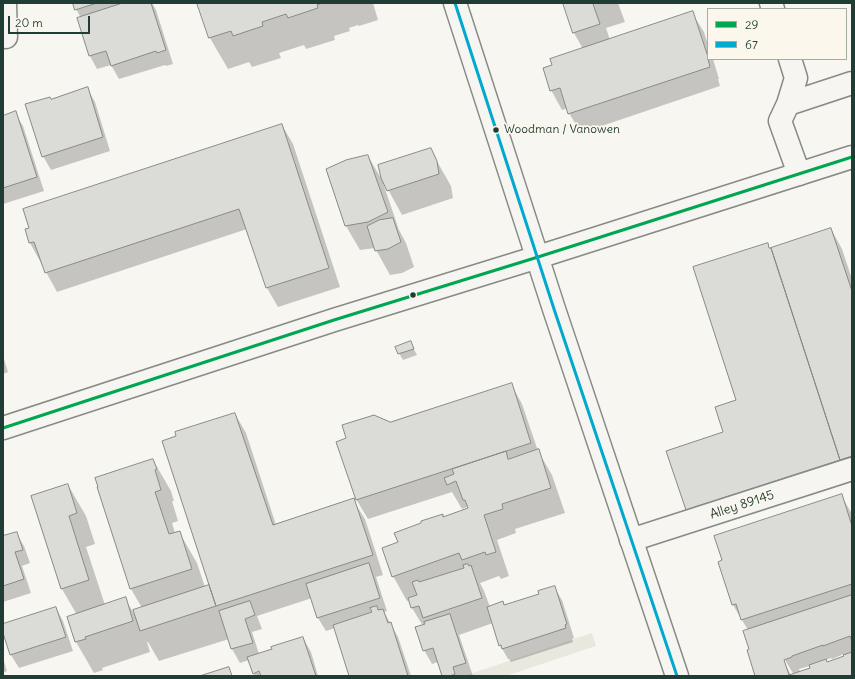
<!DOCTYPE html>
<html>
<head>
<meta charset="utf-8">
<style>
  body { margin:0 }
  #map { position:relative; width:855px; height:679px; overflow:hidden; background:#f8f6f0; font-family:Delius,sans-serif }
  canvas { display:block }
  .frame { position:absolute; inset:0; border:4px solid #1f3d34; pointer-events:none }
  .legend { position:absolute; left:707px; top:8px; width:140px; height:52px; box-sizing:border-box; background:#fbf7ec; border:1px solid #a3ada2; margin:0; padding:5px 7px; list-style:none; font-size:12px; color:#1f3d34 }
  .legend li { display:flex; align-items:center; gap:8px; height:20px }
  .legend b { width:20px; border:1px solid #a3ada2 }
  .scale { position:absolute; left:8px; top:16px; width:82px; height:18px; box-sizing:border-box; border:2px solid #1f3d34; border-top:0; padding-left:5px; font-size:12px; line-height:14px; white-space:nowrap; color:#1f3d34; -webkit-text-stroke:3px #fbf7ec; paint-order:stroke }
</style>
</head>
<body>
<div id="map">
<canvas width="855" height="679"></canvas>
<div class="frame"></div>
<ul class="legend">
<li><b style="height:5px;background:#00a651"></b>29</li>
<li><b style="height:5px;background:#00a9ce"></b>67</li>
</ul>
<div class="scale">20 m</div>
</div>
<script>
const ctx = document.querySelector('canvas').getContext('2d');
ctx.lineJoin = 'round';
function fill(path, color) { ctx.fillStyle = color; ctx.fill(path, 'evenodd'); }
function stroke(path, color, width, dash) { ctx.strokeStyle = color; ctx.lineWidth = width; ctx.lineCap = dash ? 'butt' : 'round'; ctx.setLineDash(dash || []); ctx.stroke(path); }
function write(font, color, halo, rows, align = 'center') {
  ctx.font = font + ' Delius,sans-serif'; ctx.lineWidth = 3.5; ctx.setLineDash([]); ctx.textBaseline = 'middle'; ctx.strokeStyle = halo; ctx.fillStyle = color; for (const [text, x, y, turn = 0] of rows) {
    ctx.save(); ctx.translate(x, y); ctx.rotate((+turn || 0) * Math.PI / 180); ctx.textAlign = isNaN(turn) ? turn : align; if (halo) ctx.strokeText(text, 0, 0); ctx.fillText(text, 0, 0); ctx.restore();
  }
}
const built = new Path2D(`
  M592 633 596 646 506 676H464Z`);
const shadow = new Path2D(`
  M74 3H152L156 10 173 64 166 66 165 65 119 79 111 65 97 69 90 56 81 18 76 9Z
  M198 3H373L378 20 359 26 358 25 349 28 350 31 334 36 335 40 306 49 304 45 279 53 281 58 252 67 249 62 228 69 210 38Z
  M564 3H618L625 22 606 28 610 40 692 13 704 32 708 45V59H713L719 79H718L720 86 581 133 569 113 568 108 562 110 551 90 553 66 583 49 574 33Z
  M87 88 95 102 110 151 51 170 43 156Z
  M15 113 23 126 44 191 3 204V117Z
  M282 125 293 144 340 287 278 307 267 288 247 229 57 292 30 243 26 230Z
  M430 149 451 186 453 198 402 215 384 182 383 183 399 230 406 243 414 267 402 273 390 275 375 248 360 250 346 226 368 156 382 180 379 166Z
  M831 229 842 249 852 279V479L698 529 686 510 725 433 738 401 767 244 770 249Z
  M410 342 417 355 403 360 399 353Z
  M3 356 8 372 3 374Z
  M511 384 522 404 538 451 552 475 565 513 515 529 516 533 497 540 509 576 501 579 499 576 480 583 484 591 490 607 503 602 505 606 540 594 554 587 562 600 574 638 572 639 573 642 511 662 509 659H508L500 645 493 623 459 635 473 676H443L438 662 432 664 424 650 423 626 412 608 410 600 407 601 393 576 399 543 442 515 444 518 469 509 467 507 462 509 452 492 368 519 356 499 390 423Z
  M235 414 246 433 276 525 353 500 365 519 383 575 376 577 387 611 384 612 398 637 411 676H350L335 628 326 631 318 618 312 598 257 616 262 629 252 632 259 654 303 638 311 652 318 676H255L249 660 240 663 232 649 229 639 159 661 148 642H147L150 652 102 668 103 670 94 673 76 642 77 615 62 589 32 497 68 485 86 516 95 544 86 547 105 605 125 599 135 615 142 608 131 589 98 488 153 460 171 491 174 501H172L178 521 172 523 175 533 179 532 197 563 205 587 211 585Z
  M841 495 852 514V676H756L751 650 748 630 733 605 719 562ZM844 654 845 657 827 663 826 660 831 658 832 659ZM782 655 794 675H791L781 656ZM810 666 811 668 800 672 799 669Z
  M16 533 24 546 30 563 22 566 31 593 3 602V537Z
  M56 608 63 621 73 651 19 668 11 655 3 630V625Z
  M3 658 7 671 3 673Z`);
const building = new Path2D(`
  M73 3H97L75 10Z
  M123 3H151L166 50 157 53 156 51 111 66 106 51 89 56 77 18Z
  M197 3H322L317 5 318 8 288 18 286 14 262 22 263 26 233 36 231 31 209 38Z
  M563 3H595L593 4 600 24 573 33Z
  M693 11 708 57 709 59H708L710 67 568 114 560 88 550 91 543 68 552 65 550 59Z
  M88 87 103 137 42 157 25 104 50 97 51 99Z
  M16 111 37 177 3 188V116Z
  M282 124 329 268 266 288 239 209 45 273 34 242 29 243 25 229 29 228 23 209Z
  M431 148 437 161 439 174 387 191 381 178 378 165Z
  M368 155 388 212 368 222 345 226 326 169 346 160Z
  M393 218 401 242 388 249 375 251 367 226 379 220Z
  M831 228 852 291V456L840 460 771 248Z
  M768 243 769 248H771L840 460 686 510 666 451 723 432 715 407 736 400 693 267Z
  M411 341 414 349 398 354 395 347Z
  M512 383 531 443 356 500 336 442 346 438 342 425 374 415 390 422Z
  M235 413 273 525 354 498 373 555 216 606 209 585 162 441 176 436 175 432Z
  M539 449 551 488 502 504 503 509 484 515 496 552 486 555 485 552 462 560 459 553 392 577 382 548 398 542 394 533 421 523V521L443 514V517L468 508 465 500H463L456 481 447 485 444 478 454 474 452 469 506 451 508 459Z
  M153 459 157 469 155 470 161 490 155 492 169 534 180 531 192 569 130 589 97 487H98L95 478Z
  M68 484 77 513 69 516 89 580 61 589 31 496Z
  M842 494 852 526V584L741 620 736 604 732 605 718 562 722 560 714 536Z
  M17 532 23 550 15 552 24 579 3 586V536Z
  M369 563 380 598 317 618 306 584Z
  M468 564 469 566 471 565 482 598 423 618 419 606 411 608 408 598 417 595 412 582 418 580 419 582 464 568 463 565Z
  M209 585 216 606 140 631 133 610Z
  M555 586 567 624 565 625 566 628 502 649 501 645 499 646 487 607 503 601 504 605 539 594 538 591Z
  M852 595V641L850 636 831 643 823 646V645L792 656V657L784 660 789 675 810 668 809 665 826 659 827 662 844 656 843 655 852 652V676H755L747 650 749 649 743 631Z
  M126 597 133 621 85 637 86 639 75 642 67 617Z
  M250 601 255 615 245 619 253 643 231 649 219 611Z
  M377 606 378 610 383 609 388 623 391 622 408 676H349L333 625 372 612 370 608Z
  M56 607 66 637 10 655 3 633V624Z
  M450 614 466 663 453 667 455 674 450 676H442L433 648 423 651 415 627 425 624 424 622Z
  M303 637 316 676H261L259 671 253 674 247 657 272 649 271 647Z
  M229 667 232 676H200Z`);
const minor = new Path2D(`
  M5 3 6 37
  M771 3 773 9
  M790 59 796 78 788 104 780 121 799 174
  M788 104 852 83
  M631 540 852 469`);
const major = new Path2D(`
  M455 3 554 309 677 676
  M3 428 334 320 538 257 852 157`);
const bus1 = new Path2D(`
  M3 428 334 320 538 257 852 157`);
const bus2 = new Path2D(`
  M455 3 554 309 677 676`);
const markers = [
  [496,130,3.5,"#1f3d34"],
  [413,295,3.5,"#1f3d34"]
];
const busNames = [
  ["Woodman / Vanowen",504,130]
];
const streetNames = [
  ["Alley 89145",742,505,-18]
];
fill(built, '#e8e8df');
fill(shadow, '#0003');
fill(building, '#dbdbd7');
stroke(building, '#868b86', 1);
stroke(minor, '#868b86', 25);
stroke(major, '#868b86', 25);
stroke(minor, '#f6f5f1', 22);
stroke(major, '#f6f5f1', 22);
stroke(bus1, '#00a651', 3);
stroke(bus2, '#00a9ce', 3);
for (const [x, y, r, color] of markers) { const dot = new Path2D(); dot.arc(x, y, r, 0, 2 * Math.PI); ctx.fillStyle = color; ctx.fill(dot); stroke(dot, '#fbf7ec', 1.5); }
write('12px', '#1f3d34', '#fbf7ec', busNames, 'left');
write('13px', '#1f3d34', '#fbf7ec', streetNames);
</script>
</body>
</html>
